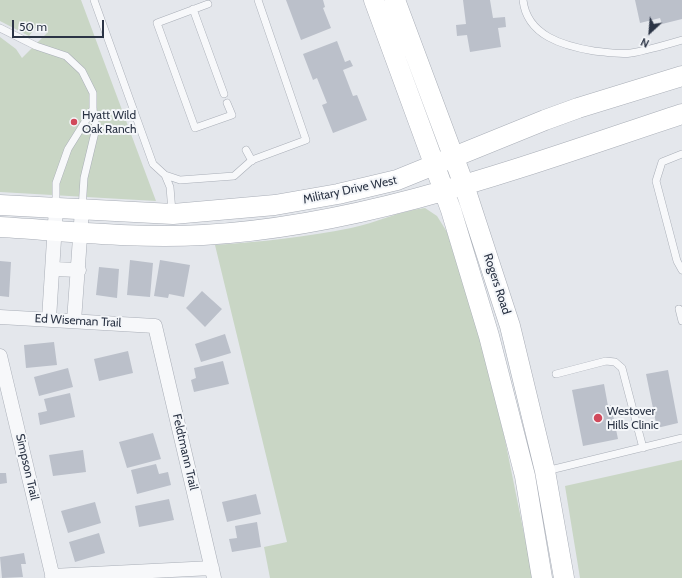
<!DOCTYPE html>
<html>
<head>
<meta charset="utf-8">
<style>
  body { margin:0 }
  #map { position:relative; width:682px; height:578px; overflow:hidden; background:#e4e7ec; font-family:Cabin,sans-serif }
  canvas { display:block }
  .north { position:absolute; left:630px; top:12px; width:40px; height:40px; -webkit-text-stroke:3px #f4f6f9; paint-order:stroke; rotate:206deg; font-size:11px; font-weight:700; line-height:16px; text-align:center; color:#2b3445 }
  .north::after { content:''; display:block; margin:auto; width:14px; height:18px; background:#2b3445; clip-path:polygon(50% 0,100% 100%,50% 72%,0 100%) }
  .scale { position:absolute; left:12px; top:20px; width:92px; height:18px; box-sizing:border-box; border:2px solid #2b3445; border-top:0; padding-left:5px; font-size:12px; line-height:14px; white-space:nowrap; color:#2b3445; -webkit-text-stroke:3px #f4f6f9; paint-order:stroke }
</style>
</head>
<body>
<div id="map">
<canvas width="682" height="578"></canvas>
<div class="north">N</div>
<div class="scale">50 m</div>
</div>
<script>
const ctx = document.querySelector('canvas').getContext('2d');
ctx.lineJoin = 'round';
function fill(path, color) { ctx.fillStyle = color; ctx.fill(path, 'evenodd'); }
function stroke(path, color, width, dash) { ctx.strokeStyle = color; ctx.lineWidth = width; ctx.lineCap = dash ? 'butt' : 'round'; ctx.setLineDash(dash || []); ctx.stroke(path); }
function write(font, color, halo, rows, align = 'center') {
  ctx.font = font + ' Cabin,sans-serif'; ctx.lineWidth = 4; ctx.setLineDash([]); ctx.textBaseline = 'middle'; ctx.strokeStyle = halo; ctx.fillStyle = color; for (const [text, x, y, turn = 0] of rows) {
    ctx.save(); ctx.translate(x, y); ctx.rotate((+turn || 0) * Math.PI / 180); ctx.textAlign = isNaN(turn) ? turn : align; if (halo) ctx.strokeText(text, 0, 0); ctx.fillText(text, 0, 0); ctx.restore();
  }
}
const green = new Path2D(`
  M0 0H81L156 201 0 192V37L16 49 22 58 47 33 37 26 29 36 0 21Z
  M425 208 437 216 447 232 478 333 504 435 533 578H270L264 547 287 542 215 245C261 242 306 237 351 228 376 223 399 211 425 208Z
  M682 460V578H580L565 486Z`);
const building = new Path2D(`
  M286 0H323L325 7 323 8 331 28 301 40Z
  M463 0H490L493 18 505 17 506 27 498 28 501 47 470 52 467 35 457 36 456 25 466 24Z
  M635 0H682V19L662 24 660 18 640 23Z
  M337 41 345 62 350 60 353 66 343 70 353 96 357 95 367 120 333 133 322 105 327 103 317 78 313 80 303 54Z
  M130 260 153 263 150 297 127 295Z
  M160 260 190 265 184 297 169 294 168 298 154 296Z
  M0 261 11 262 9 297 0 296Z
  M99 267 119 269 117 298 96 295Z
  M202 291 222 309 205 327 186 308Z
  M225 334 231 353 201 362 195 344Z
  M54 342 57 365 26 368 24 345Z
  M128 351 133 373 99 381 94 359Z
  M223 361 229 384 194 392 191 380 196 378 194 368Z
  M68 368 73 387 39 396 34 377Z
  M668 370 678 423 657 428 646 374Z
  M604 384 608 406 611 405 618 439 583 446 572 390Z
  M70 393 75 417 40 425 38 413 47 411 44 399Z
  M153 433 161 459 127 468 119 442Z
  M83 450 86 472 53 476 49 455Z
  M156 464 159 474 168 472 171 485 137 494 131 470Z
  M0 473H6L7 483 0 484Z
  M256 494 261 514 227 522 222 502Z
  M169 499 174 520 139 527 135 506Z
  M95 502 101 523 68 533 61 511Z
  M257 522 261 547 232 552 229 539 237 538 235 526Z
  M99 533 105 553 75 562 69 542Z
  M24 553 26 564H21L23 577 2 578 0 557Z`);
const service = new Path2D(`
  M94 0 153 164 165 175
  M523 0C527 36 564 46 594 51 606 52 620 55 631 53 648 50 665 45 682 40
  M208 4 157 23 195 128 232 115 227 103
  M193 9 224 94
  M0 28 36 46 66 56 82 71 93 93V109L96 128 84 178 82 209
  M246 150 252 161
  M682 154 662 162 656 181 677 261 682 270
  M56 207V183L68 149 93 109
  M172 212 170 187 165 175 180 180 234 176 252 160 306 140 258 0
  M679 309 682 321
  M556 374 606 361 615 362 622 368 643 448
  M546 471 682 438`);
const minor = new Path2D(`
  M53 269 79 270
  M0 317 155 326 214 578
  M49 319 56 208
  M74 321 82 210
  M0 356 53 578
  M52 576 212 568`);
const secondary = new Path2D(`
  M374 0 451 210 489 336 525 476 542 578
  M395 0 464 185 510 326 545 471 564 578
  M0 205 173 214 275 205 338 194 397 180 545 120 578 108 682 76
  M0 227C68 231 136 239 203 235 366 226 528 165 682 114`);
const markers = [
  [74,122,4,"#d1495b"],
  [598,418,5,"#d1495b"]
];
const poiNames = [
  ["Hyatt Wild",82,115],
  ["Oak Ranch",82,129],
  ["Westover",607,411],
  ["Hills Clinic",607,425]
];
const streetNames = [
  ["Military Drive West",350,190,-12],
  ["Rogers Road",497,284,72],
  ["Ed Wiseman Trail",78,321,3],
  ["Feldtmann Trail",185,452,77],
  ["Simpson Trail",27,467,77]
];
fill(green, '#c9d6c5');
fill(building, '#bbc0ca');
stroke(service, '#a9aeb7', 8);
stroke(minor, '#a9aeb7', 15);
stroke(secondary, '#a9aeb7', 21);
stroke(service, '#f7f8fa', 7);
stroke(minor, '#f7f8fa', 14);
stroke(secondary, '#fff', 20);
for (const [x, y, r, color] of markers) { const dot = new Path2D(); dot.arc(x, y, r, 0, 2 * Math.PI); ctx.fillStyle = color; ctx.fill(dot); stroke(dot, '#f4f6f9', 1.5); }
write('12px', '#2b3445', '#f4f6f9', poiNames, 'left');
write('12px', '#2b3445', '#f4f6f9', streetNames);
</script>
</body>
</html>
